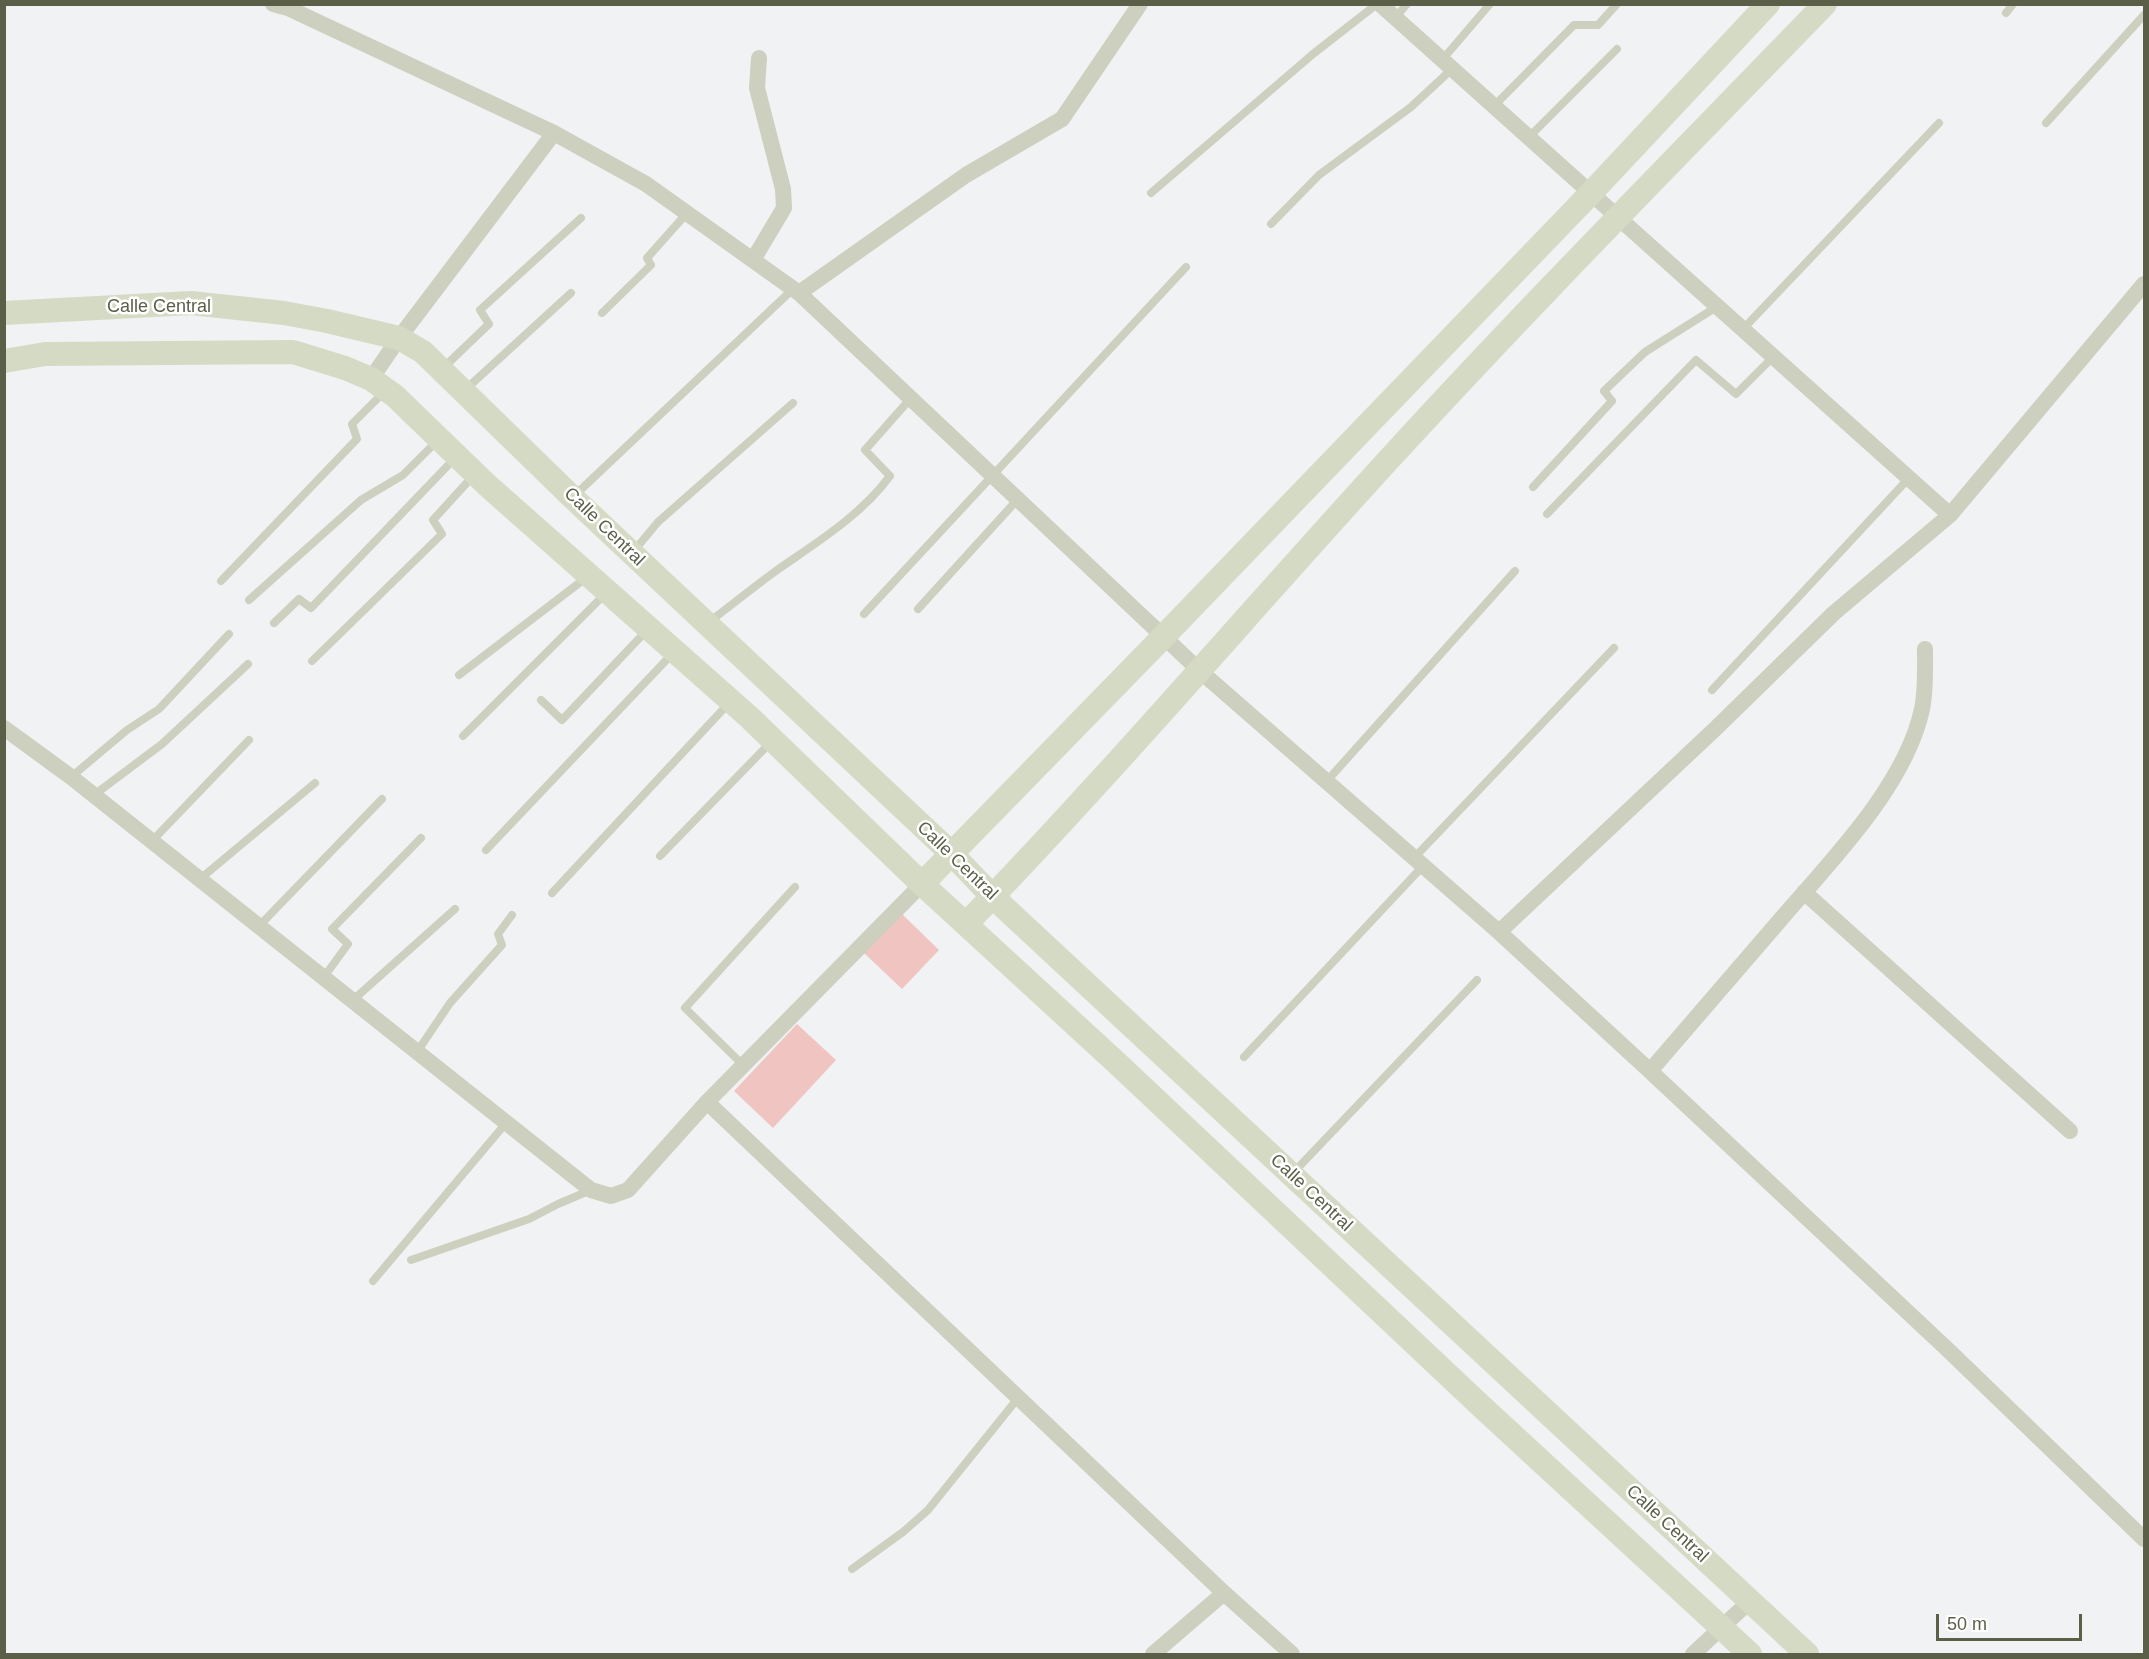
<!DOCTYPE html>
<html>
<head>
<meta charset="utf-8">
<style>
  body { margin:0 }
  #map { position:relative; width:2149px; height:1659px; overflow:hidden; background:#f1f2f3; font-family:Helvetica,sans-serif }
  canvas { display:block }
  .frame { position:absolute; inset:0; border:6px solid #5b5f48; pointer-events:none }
  .scale { position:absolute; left:1936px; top:1614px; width:146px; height:27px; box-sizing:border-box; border:3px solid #5b5f48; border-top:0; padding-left:8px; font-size:18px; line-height:21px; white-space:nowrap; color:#5b5f48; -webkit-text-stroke:4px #fff; paint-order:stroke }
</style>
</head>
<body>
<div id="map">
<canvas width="2149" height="1659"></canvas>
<div class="frame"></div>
<div class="scale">50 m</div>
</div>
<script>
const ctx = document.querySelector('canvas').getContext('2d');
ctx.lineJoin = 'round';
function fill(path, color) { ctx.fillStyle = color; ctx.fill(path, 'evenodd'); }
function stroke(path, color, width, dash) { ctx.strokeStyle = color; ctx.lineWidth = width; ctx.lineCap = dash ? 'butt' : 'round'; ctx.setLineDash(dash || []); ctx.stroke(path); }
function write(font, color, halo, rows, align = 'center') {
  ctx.font = font + ' Helvetica,sans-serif'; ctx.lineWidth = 5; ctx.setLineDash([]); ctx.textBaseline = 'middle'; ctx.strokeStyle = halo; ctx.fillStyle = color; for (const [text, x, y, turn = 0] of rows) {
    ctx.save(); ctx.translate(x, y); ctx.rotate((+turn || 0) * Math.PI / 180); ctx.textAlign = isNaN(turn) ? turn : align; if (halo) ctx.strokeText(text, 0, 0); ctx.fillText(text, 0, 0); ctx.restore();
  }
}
const green = new Path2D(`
  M902 914 939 950 902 989 864 953Z
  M797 1024 836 1060 773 1128 734 1091Z`);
const lane = new Path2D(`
  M2006 13 2013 4
  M1395 18 1407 4
  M1442 60 1490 4
  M1494 106 1574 25H1598L1617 4
  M2046 123 2144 15
  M1529 137 1617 49
  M1151 193 1313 54 1377 4
  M1271 224 1319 175 1411 107 1452 69
  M602 313 651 265 647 258 687 213
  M1743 329 1939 123
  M442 369 489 324 480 310 581 218
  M466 389 571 293
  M1533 487 1612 401 1604 391 1645 352 1718 306
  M573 497 793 289
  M1547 514 1696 360 1736 394 1774 356
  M633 552 658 522 793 403
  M221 581 357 439 352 424 384 392
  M249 600 361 500 403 475 438 440
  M918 609 1018 499
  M864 614 1186 267
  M709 622C733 604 756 585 780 568 819 541 861 515 890 476L865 450 911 398
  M274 623 299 599 311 608 455 458
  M312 661 442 534 433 520 473 476
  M459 675 587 577
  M1712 690 1909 478
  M541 700 562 720 648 629
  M463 736 607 592
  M71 777 127 730 159 709 229 634
  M1326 782 1515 571
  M94 795 162 744 248 664
  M152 841 249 740
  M486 850 674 652
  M660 856 771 742
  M1414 858 1614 648
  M200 879 315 783
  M552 893 729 703
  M259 926 382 799
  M324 977 348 944 332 929 421 838
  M353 1000 455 909
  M417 1052 450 1003 502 945 498 934 512 915
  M1244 1057 1423 866
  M743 1065 685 1008 795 887
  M1293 1173 1477 980
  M411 1260 529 1219 558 1204 591 1190
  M373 1281 506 1123
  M852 1569 903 1532 928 1510 1018 1398`);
const street = new Path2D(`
  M273 4 288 8 554 133 646 184 799 293 1200 671 1499 932 1650 1071 1946 1348 2144 1539
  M1380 4 1950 515
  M753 260 784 208 783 189 757 88 759 58
  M799 293 966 175 1062 119 1140 4
  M371 379 399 338 554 133
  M4 728 71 777 591 1190 611 1196 628 1190 707 1102 922 884
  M1804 892 2070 1131
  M1499 932 1714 730 1834 613 1950 515 2144 284
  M1650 1071C1694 1020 1738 969 1781 919 1831 861 1906 785 1922 709 1926 690 1925 668 1925 649
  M707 1102 1224 1593 1292 1654
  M1153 1654 1224 1593
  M1693 1654 1750 1601`);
const secondary = new Path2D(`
  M4 313 191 303 284 313 327 321 399 338 423 352 572 497 952 854 993 897 1807 1654
  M4 361 45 354 293 352 345 368 371 379 395 396 487 485 749 717 922 884 1119 1065 1481 1406 1750 1654
  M922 884 1164 636 1591 193 1768 4
  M967 923C1113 772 1250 611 1392 456 1533 302 1680 154 1825 4`);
const streetNames = [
  ["Calle Central",159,307],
  ["Calle Central",604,527,44],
  ["Calle Central",957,861,44],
  ["Calle Central",1311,1193,43],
  ["Calle Central",1667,1524,43]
];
fill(green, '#f0c4c0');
stroke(lane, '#cdd0bf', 8);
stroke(street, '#cdd0bf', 16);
stroke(secondary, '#d5dac4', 24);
write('18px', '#5b5f48', '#fff', streetNames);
</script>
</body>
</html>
